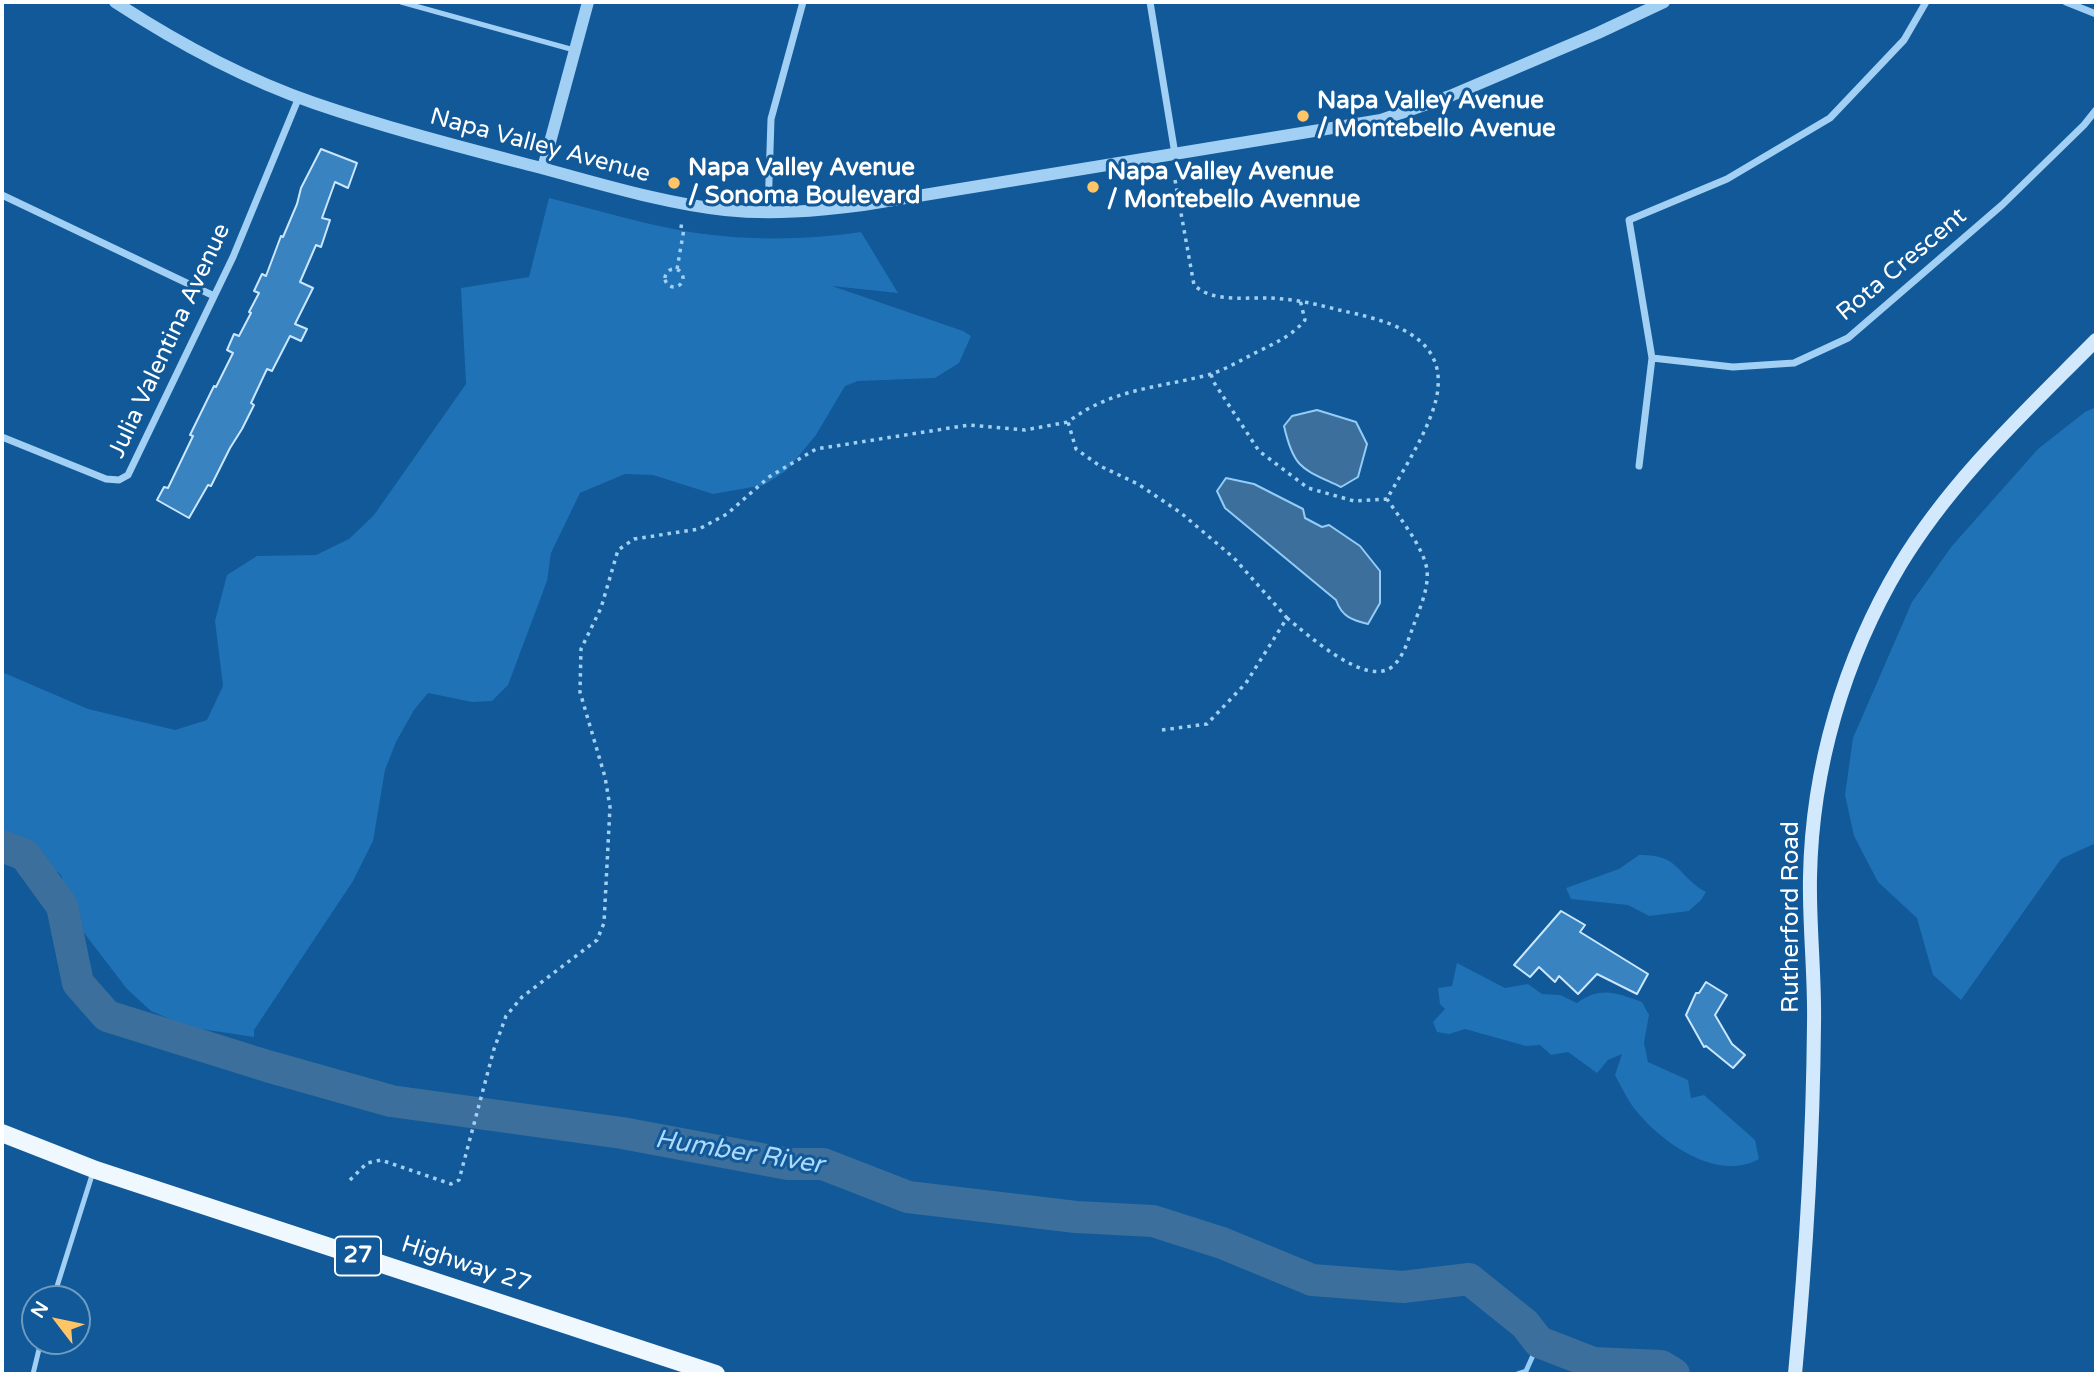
<!DOCTYPE html>
<html>
<head>
<meta charset="utf-8">
<style>
  body { margin:0 }
  #map { position:relative; width:2098px; height:1376px; overflow:hidden; background:#115998; font-family:"Varela Round",sans-serif }
  canvas { display:block }
  .frame { position:absolute; inset:0; border:4px solid #fff; pointer-events:none }
  .north { position:absolute; left:21px; top:1285px; width:70px; height:70px; box-sizing:border-box; background:#115998; border:2px solid #709bc1; border-radius:50%; rotate:302deg; font-size:19px; font-weight:700; line-height:28px; text-align:center; color:#fff }
  .north::after { content:''; display:block; margin:auto; width:24px; height:32px; background:#ffc465; clip-path:polygon(50% 0,100% 100%,50% 72%,0 100%) }
</style>
</head>
<body>
<div id="map">
<canvas width="2098" height="1376"></canvas>
<div class="frame"></div>
<div class="north">N</div>
</div>
<script>
const ctx = document.querySelector('canvas').getContext('2d');
ctx.lineJoin = 'round';
function fill(path, color) { ctx.fillStyle = color; ctx.fill(path, 'evenodd'); }
function stroke(path, color, width, dash) { ctx.strokeStyle = color; ctx.lineWidth = width; ctx.lineCap = dash ? 'butt' : 'round'; ctx.setLineDash(dash || []); ctx.stroke(path); }
function write(font, color, halo, rows, align = 'center') {
  ctx.font = font + ' "Varela Round",sans-serif'; ctx.lineWidth = 6; ctx.setLineDash([]); ctx.textBaseline = 'middle'; ctx.strokeStyle = halo; ctx.fillStyle = color; for (const [text, x, y, turn = 0] of rows) {
    ctx.save(); ctx.translate(x, y); ctx.rotate((+turn || 0) * Math.PI / 180); ctx.textAlign = isNaN(turn) ? turn : align; if (halo) ctx.strokeText(text, 0, 0); ctx.fillText(text, 0, 0); ctx.restore();
  }
}
const green = new Path2D(`
  M549 198C590 208 632 221 674 229 733 241 802 241 861 232L898 293 832 286 963 331 971 336 959 363 935 378 858 381 845 386 816 435 787 470 764 485 713 494 653 475 625 474 580 493 551 553 547 581 508 685 492 701 472 702 428 693 414 710 396 742 385 770 373 841 353 881 254 1030V1037L188 1027 151 1011 127 989 78 925 61 875 14 834 2 832V672L88 709 175 730 207 720 223 686 215 621 227 575 257 556 316 555 349 539 374 515 466 384 461 288 529 277Z
  M2096 407V843L2061 859 1961 1000 1933 975 1917 918 1878 882 1854 836 1845 795 1853 738 1912 602 1952 546 2038 449 2085 412Z
  M1639 855C1680 854 1676 875 1706 892L1701 900 1689 911 1649 916 1628 905 1571 899 1566 888 1619 869Z
  M1457 963 1505 988 1528 984 1542 994 1560 995 1577 1003C1601 986 1616 993 1642 1002L1649 1015 1644 1043 1648 1062 1688 1080 1691 1098 1704 1095 1755 1140 1759 1159C1718 1182 1664 1144 1638 1113 1629 1103 1622 1088 1615 1075L1622 1054 1608 1060 1597 1073 1568 1052 1551 1055 1540 1045 1526 1046 1465 1029 1449 1034 1437 1032 1433 1022 1445 1009 1440 1004 1438 988 1452 986Z`);
const water = new Path2D(`
  M1317 410 1356 422 1367 444 1358 477 1341 487C1303 469 1294 470 1284 426L1292 416Z
  M1226 478 1254 484 1303 509 1305 518 1322 527 1329 525 1360 546 1380 571V603L1368 624C1352 620 1342 617 1336 600L1225 508 1217 491Z`);
const stream = new Path2D(`
  M1517 1374 1526 1371 1539 1342`);
const river = new Path2D(`
  M2 846 25 855 62 906 78 983 107 1016 267 1066 391 1101 622 1133 788 1164H823L908 1197 1076 1217 1153 1221 1222 1243 1312 1280 1403 1287 1469 1279 1525 1324 1539 1342 1593 1363 1661 1366 1674 1374`);
const building = new Path2D(`
  M321 149 357 163 348 188 335 182 322 218 330 220 321 247 316 245 300 282 313 288 295 324 307 329 301 341 290 336 272 371 267 369 251 403 254 405 242 429 230 448 211 486 208 485 189 518 157 500 164 487 168 488 193 436 190 435 214 386 216 387 233 353 227 350 234 334 239 336 251 313 249 312 259 293 254 291 262 274 266 276 281 236 283 237 297 204 301 188Z
  M1561 911 1585 925 1580 932 1648 974 1637 994 1597 974 1578 994 1559 976 1555 982 1539 967 1530 977 1514 965Z
  M1706 982 1727 995 1715 1015 1732 1044 1745 1055 1733 1068 1706 1046 1704 1047 1686 1015 1696 993H1699Z`);
const path = new Path2D(`
  M1175 180 1194 285C1213 303 1245 297 1270 298 1294 299 1316 304 1339 310 1380 319 1443 332 1438 387 1436 420 1403 470 1387 499L1354 501 1308 488 1259 451 1213 381 1211 374
  M681 228 682 220
  M665 278a9 9 0 1 1 18 0a9 9 0 1 1-18 0Z
  M677 269 684 229
  M1287 618C1307 634 1367 689 1393 666 1404 656 1408 640 1413 627 1419 610 1429 589 1427 570 1424 548 1399 517 1387 499
  M1162 730 1207 724 1246 683 1287 618 1234 558 1181 513 1138 484 1100 466 1076 449 1068 422C1111 389 1157 388 1208 375 1225 370 1241 360 1257 352 1275 343 1292 336 1305 320L1300 300
  M350 1180 367 1163 381 1160 451 1184 459 1180 494 1049 506 1016 522 997 597 940 604 923 610 807 605 777 580 692 581 649 601 608 618 550 634 539 699 529 727 514 769 477 816 449 969 425 1025 430 1068 422`);
const service = new Path2D(`
  M401 2 574 50
  M53 1299 93 1172
  M33 1374 41 1341`);
const minor = new Path2D(`
  M1150 2 1175 154
  M2066 2 2096 14
  M2 195 214 296
  M768 212 771 119 803 2
  M1652 358 1733 367 1794 363 1848 338 2002 205 2084 125 2096 110
  M2 437 106 479 119 480 128 475 233 257 299 97
  M1639 466 1652 358 1629 220 1727 179 1830 118 1904 40 1926 2`);
const tertiary = new Path2D(`
  M115 2C176 42 245 79 314 103 381 126 449 144 518 162 586 179 654 202 725 210 771 215 817 211 863 205L1381 120 1450 96 1598 33 1664 2
  M543 168 588 2`);
const secondary = new Path2D(`
  M1795 1374C1806 1257 1813 1142 1814 1024 1815 975 1809 926 1810 877 1812 768 1844 659 1900 565 1952 479 2026 411 2096 340`);
const primary = new Path2D(`
  M2 1133 96 1170 716 1374`);
const markers = [
  [1303,116,7,"#ffc465"],
  [674,183,7,"#ffc465"],
  [1093,187,7,"#ffc465"]
];
const shields = [
  [358,1256,46]
];
const shieldNames = [
  ["27",358,1256]
];
const poiNames = [
  ["Napa Valley Avenue",1317,102],
  ["/ Montebello Avenue",1317,130],
  ["Napa Valley Avenue",688,169],
  ["/ Sonoma Boulevard",688,197],
  ["Napa Valley Avenue",1107,173],
  ["/ Montebello Avennue",1107,201]
];
const streetNames = [
  ["Napa Valley Avenue",540,146,15],
  ["Rota Crescent",1902,265,-40],
  ["Julia Valentina Avenue",170,341,-65],
  ["Rutherford Road",1792,917,-90],
  ["Highway 27",466,1265,18]
];
const waterNames = [
  ["Humber River",739,1153,9]
];
fill(green, '#1f72b6');
fill(water, '#3c6f9c');
stroke(water, '#94ccf7', 2);
stroke(stream, '#94ccf7', 5);
stroke(river, '#3c6f9c', 32);
fill(building, '#3983c1');
stroke(building, '#cae7fe', 2);
stroke(path, '#a2cff4', 3.5, [3.5, 5]);
stroke(service, '#a2cff4', 5);
stroke(minor, '#a2cff4', 7);
stroke(tertiary, '#a2cff4', 12);
stroke(secondary, '#d2e9fd', 14);
stroke(primary, '#eff7ff', 18);
for (const [x, y, r, color] of markers) { const dot = new Path2D(); dot.arc(x, y, r, 0, 2 * Math.PI); ctx.fillStyle = color; ctx.fill(dot); stroke(dot, '#115998', 2.5); }
for (const [x, y, w] of shields) { const box = new Path2D(); box.roundRect(x - w / 2, y - 19.5, w, 39, 5); ctx.fillStyle = '#115998'; ctx.fill(box); stroke(box, '#fff', 2); }
write('bold 23px', '#fff', null, shieldNames);
write('bold 24px', '#fff', '#115998', poiNames, 'left');
write('24px', '#fff', '#115998', streetNames);
write('italic 26px', '#afd9fb', '#115998', waterNames);
</script>
</body>
</html>
